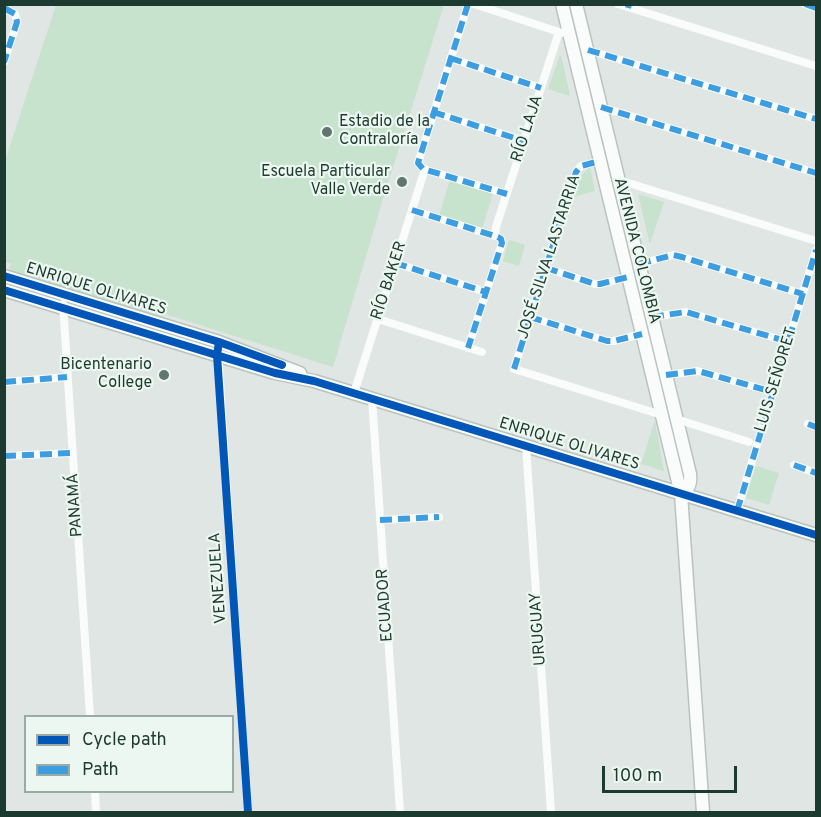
<!DOCTYPE html>
<html>
<head>
<meta charset="utf-8">
<style>
  body { margin:0 }
  #map { position:relative; width:821px; height:817px; overflow:hidden; background:#e0e6e3; font-family:Overpass,sans-serif }
  canvas { display:block }
  .frame { position:absolute; inset:0; border:6px solid #1d3a30; pointer-events:none }
  .legend { position:absolute; left:24px; top:715px; width:210px; height:78px; box-sizing:border-box; background:#ecf7f1; border:2px solid #99aba4; margin:0; padding:8px 10px; list-style:none; font-size:18px; color:#1d3a30 }
  .legend li { display:flex; align-items:center; gap:12px; height:30px }
  .legend b { width:30px; border:2px solid #99aba4 }
  .scale { position:absolute; left:602px; top:766px; width:135px; height:27px; box-sizing:border-box; border:3px solid #1d3a30; border-top:0; padding-left:8px; font-size:18px; line-height:21px; white-space:nowrap; color:#1d3a30; -webkit-text-stroke:4px #ecf7f1; paint-order:stroke }
</style>
</head>
<body>
<div id="map">
<canvas width="821" height="817"></canvas>
<div class="frame"></div>
<ul class="legend">
<li><b style="height:8px;background:#0057b8"></b>Cycle path</li>
<li><b style="height:8px;background:#3c9ee1"></b>Path</li>
</ul>
<div class="scale">100 m</div>
</div>
<script>
const ctx = document.querySelector('canvas').getContext('2d');
ctx.lineJoin = 'round';
function fill(path, color) { ctx.fillStyle = color; ctx.fill(path, 'evenodd'); }
function stroke(path, color, width, dash) { ctx.strokeStyle = color; ctx.lineWidth = width; ctx.lineCap = dash ? 'butt' : 'round'; ctx.setLineDash(dash || []); ctx.stroke(path); }
function write(font, color, halo, rows, align = 'center') {
  ctx.font = font + ' Overpass,sans-serif'; ctx.lineWidth = 4.5; ctx.setLineDash([]); ctx.textBaseline = 'middle'; ctx.strokeStyle = halo; ctx.fillStyle = color; for (const [text, x, y, turn = 0] of rows) {
    ctx.save(); ctx.translate(x, y); ctx.rotate((+turn || 0) * Math.PI / 180); ctx.textAlign = isNaN(turn) ? turn : align; if (halo) ctx.strokeText(text, 0, 0); ctx.fillText(text, 0, 0); ctx.restore();
  }
}
const green = new Path2D(`
  M56 5H444L383 199 333 367 165 314 162 318 91 297 93 291 89 290 87 296 9 271 11 264 6 262 5 266V161Z
  M560 55 562 59 570 96 548 89Z
  M590 167 595 191 573 197 579 178Z
  M450 180 493 193 482 229 439 216Z
  M638 194 664 202 650 244Z
  M509 240 525 245 519 266 503 261Z
  M655 420 664 471 641 464Z
  M756 466 779 473 769 505 746 498Z`);
const minor = new Path2D(`
  M468 4 418 163 423 169 507 194
  M474 4 562 33
  M618 4 816 66
  M805 4 816 8
  M4 8 15 14 17 22 4 62
  M588 50 816 119
  M450 58 541 88
  M601 107 816 173
  M433 112 524 141
  M600 161 581 166 576 172 514 369 662 415
  M619 180 816 241
  M412 210 498 237 501 239 502 243 468 348
  M495 236 496 227 559 32
  M395 263 486 292
  M639 264 673 255 682 257 803 294
  M546 268 595 284H600L628 277
  M63 304 90 716
  M530 317 607 341H614L642 334
  M652 317 686 312 789 342
  M378 319 482 352
  M218 351 248 812
  M666 375 698 371 773 392
  M4 382 67 377
  M354 393 425 169
  M372 398 400 812
  M676 419 749 442
  M808 424 816 427
  M526 446 551 812
  M4 456 72 453
  M794 465 816 473
  M737 511 816 250
  M380 520 439 517
  M95 792 96 812`);
const secondary = new Path2D(`
  M562 4 681 494 703 812
  M576 4 690 474C691 482 689 490 681 494
  M4 276 219 342 300 373
  M4 290 275 373 314 381 816 535`);
const quiet = new Path2D(`
  M468 4 418 163 423 169 507 194
  M805 4 816 8
  M4 8 15 14 17 22 4 62
  M628 8 629 4
  M588 50 816 119
  M450 58 541 88
  M601 107 816 173
  M433 112 524 141
  M412 210 498 237 501 239 502 243 468 348
  M395 263 486 292
  M639 264 673 255 682 257 803 294
  M546 268 595 284H600L628 277
  M530 317 607 341H614L642 334
  M652 317 686 312 789 342
  M514 369 576 172 581 166 600 161
  M666 375 698 371 773 392
  M4 382 67 377
  M808 424 816 427
  M4 456 72 453
  M794 465 816 473
  M737 511 816 250
  M380 520 439 517`);
const cycleway = new Path2D(`
  M4 276 219 342 282 365
  M4 290 275 373 314 381 816 535
  M219 342 217 355 248 812`);
const markers = [
  [327,132,6,"#61766f"],
  [402,182,6,"#61766f"],
  [164,375,6,"#61766f"]
];
const poiNames = [
  ["Estadio de la",339,123,"left"],
  ["Contraloría",339,141,"left"],
  ["Escuela Particular",390,173],
  ["Valle Verde",390,191],
  ["Bicentenario",152,366],
  ["College",152,384]
];
const streetNames = [
  ["RÍO LAJA",528,129,-72],
  ["AVENIDA COLOMBIA",636,251,76],
  ["JOSÉ SILVA LASTARRIA",550,257,-72],
  ["RÍO BAKER",390,281,-72],
  ["ENRIQUE OLIVARES",96,290,17],
  ["LUIS SEÑORET",777,380,-73],
  ["ENRIQUE OLIVARES",569,445,17],
  ["PANAMÁ",76,505,-94],
  ["VENEZUELA",219,578,-94],
  ["ECUADOR",386,605,-94],
  ["URUGUAY",539,629,-94]
];
fill(green, '#c7e2cd');
stroke(secondary, '#b9c3be', 15);
stroke(minor, '#fafbfb', 8);
stroke(secondary, '#fafbfb', 12);
stroke(quiet, '#3c9ee1', 6, [12, 6]);
stroke(cycleway, '#0057b8', 8);
for (const [x, y, r, color] of markers) { const dot = new Path2D(); dot.arc(x, y, r, 0, 2 * Math.PI); ctx.fillStyle = color; ctx.fill(dot); stroke(dot, '#ecf7f1', 2); }
write('16px', '#1d3a30', '#ecf7f1', poiNames, 'right');
write('16px', '#1d3a30', '#ecf7f1', streetNames);
</script>
</body>
</html>
